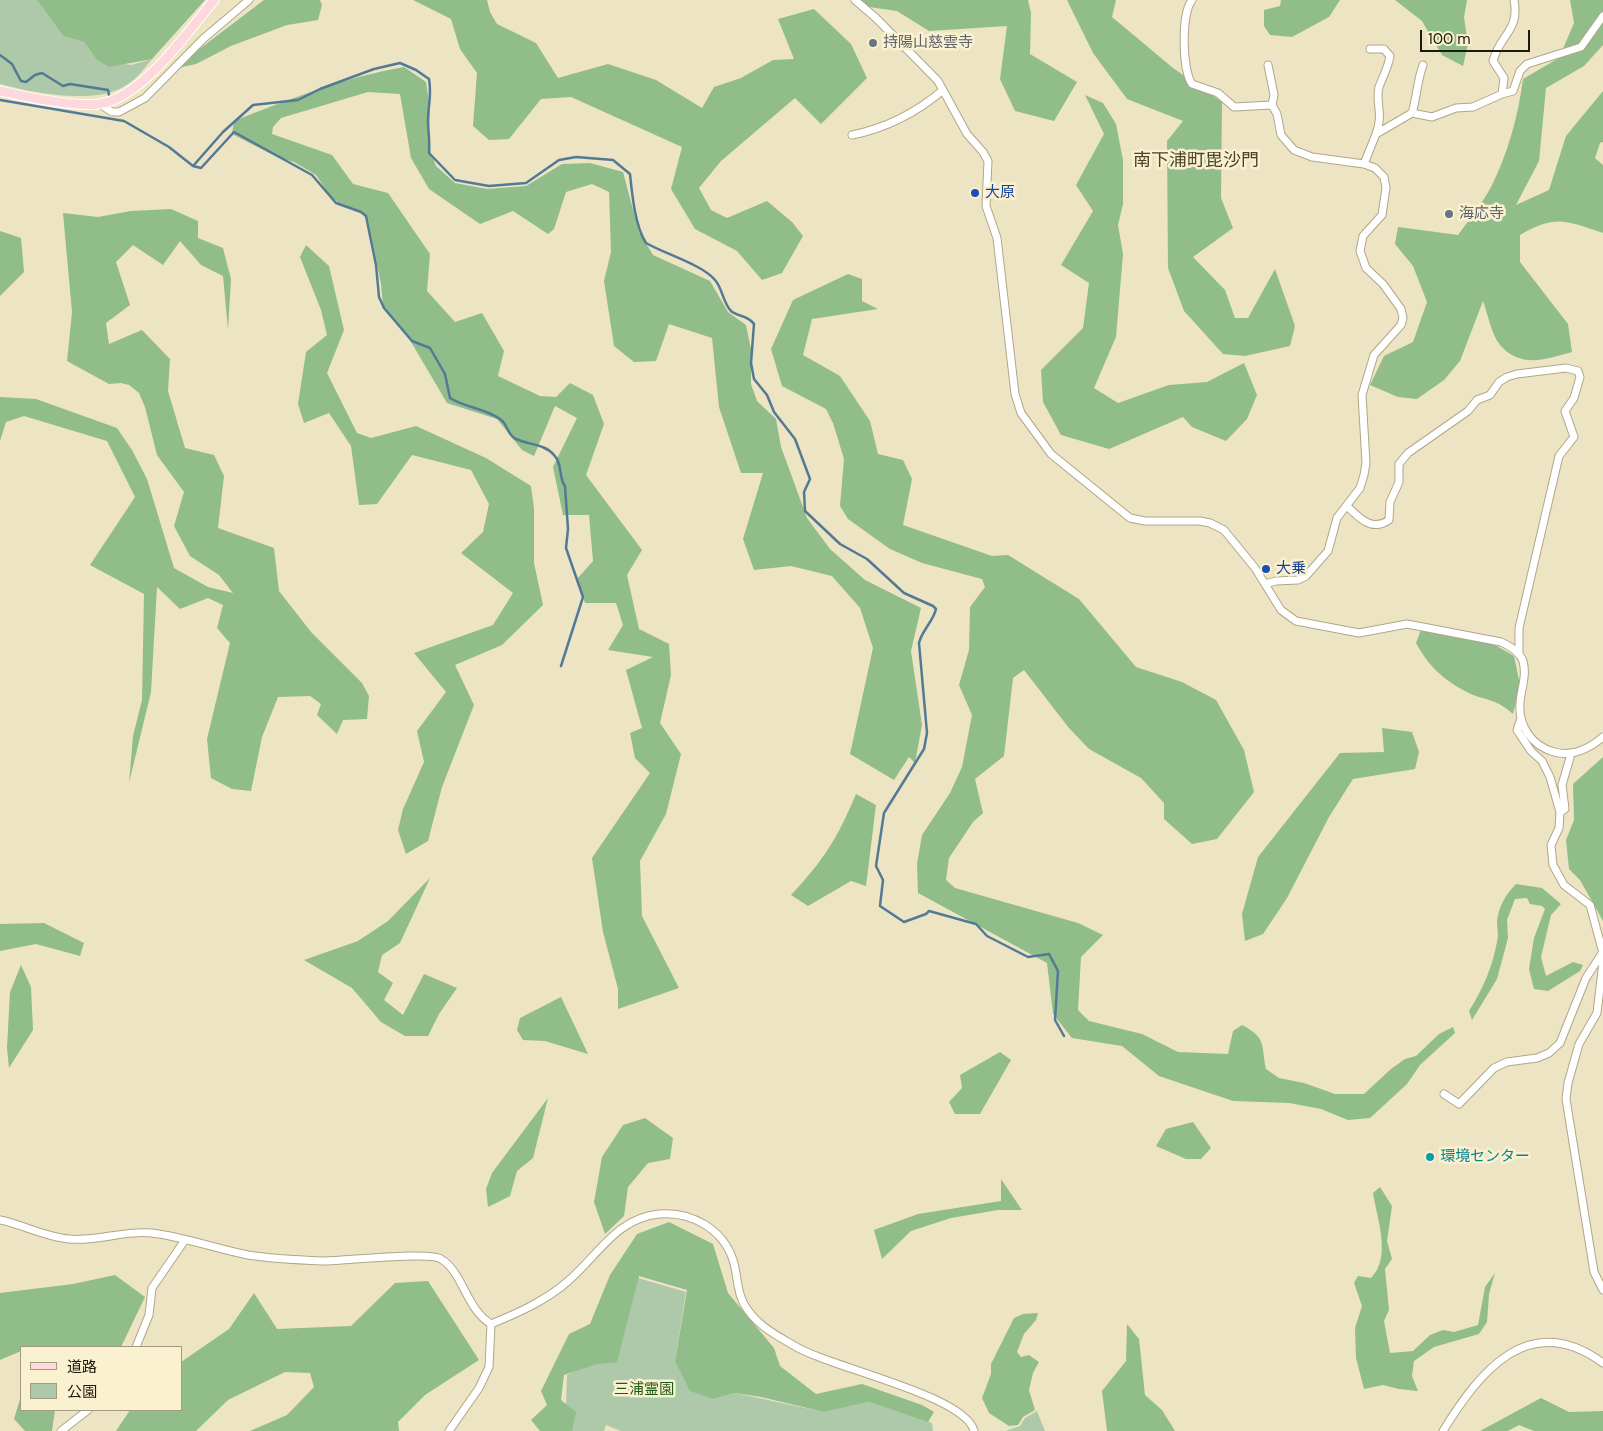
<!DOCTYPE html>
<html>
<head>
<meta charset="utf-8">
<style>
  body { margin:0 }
  #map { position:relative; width:1603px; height:1431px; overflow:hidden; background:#ede4c3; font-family:"DM Sans","Noto Sans JP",sans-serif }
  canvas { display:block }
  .legend { position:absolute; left:20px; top:1346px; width:162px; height:65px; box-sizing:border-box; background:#faf1d0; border:1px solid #a19b82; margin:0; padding:6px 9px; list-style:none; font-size:15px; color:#1c190d }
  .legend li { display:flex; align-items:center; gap:10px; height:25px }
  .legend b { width:25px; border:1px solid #a19b82 }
  .scale { position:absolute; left:1420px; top:30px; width:110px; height:22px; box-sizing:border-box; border:2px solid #1c190d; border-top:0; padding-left:6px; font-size:15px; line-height:18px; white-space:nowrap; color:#1c190d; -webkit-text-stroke:4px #faf1d0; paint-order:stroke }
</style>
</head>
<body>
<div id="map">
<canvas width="1603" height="1431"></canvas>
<ul class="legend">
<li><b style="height:6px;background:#fdd9dd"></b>道路</li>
<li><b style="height:14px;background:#adc9a9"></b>公園</li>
</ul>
<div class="scale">100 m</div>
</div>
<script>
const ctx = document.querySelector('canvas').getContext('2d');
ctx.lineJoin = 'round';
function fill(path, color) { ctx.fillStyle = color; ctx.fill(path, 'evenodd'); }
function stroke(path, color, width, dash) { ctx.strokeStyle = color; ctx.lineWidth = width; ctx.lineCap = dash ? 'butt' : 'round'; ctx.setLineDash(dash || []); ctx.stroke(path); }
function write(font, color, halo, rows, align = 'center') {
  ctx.font = font + ' "DM Sans","Noto Sans JP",sans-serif'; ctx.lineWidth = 5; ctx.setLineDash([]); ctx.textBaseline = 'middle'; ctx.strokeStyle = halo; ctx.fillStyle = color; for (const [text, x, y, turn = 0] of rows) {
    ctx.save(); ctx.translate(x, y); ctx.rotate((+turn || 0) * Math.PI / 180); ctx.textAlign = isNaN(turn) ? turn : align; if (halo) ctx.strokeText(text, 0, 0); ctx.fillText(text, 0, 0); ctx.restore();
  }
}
const green = new Path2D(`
  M0 0H37L63 36 84 42 96 59 131 65 152 59C145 67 138 78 128 84 98 106 34 93 0 84Z
  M638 1278 686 1292 675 1361 713 1399 735 1393 824 1412 869 1402 932 1423 933 1431H621L606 1425 604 1431H565L567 1375 590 1364Z
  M1037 1411 1045 1431H1005L1020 1426 1025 1418Z`);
const forest = new Path2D(`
  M37 0H205L152 59 109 67 96 59 84 42 63 36Z
  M264 0H320L322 5 318 20 287 25 231 46 196 64 173 69Z
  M413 0H487L490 12 497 24 536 43 558 78 608 64 656 80 702 108 714 87 741 78 773 60 794 59 778 19 814 9 851 44 867 78 821 124 795 98 721 161 699 188 711 210 727 218 767 201 792 222 803 236 782 273 762 280 737 251 695 229 671 189 682 147 571 97 541 99 509 139 489 140 473 126 477 73 460 49 451 19Z
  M860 0H1028L1031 13 1030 54 1077 82 1054 121 1015 111 1000 79 1007 26 929 31 897 11 869 7Z
  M1067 0H1116L1112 17 1173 68 1222 102 1221 198 1233 228 1193 257 1225 290 1235 318H1248L1275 269 1295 326 1290 346 1245 356 1223 354 1184 311 1168 268 1167 141 1183 121 1127 99 1093 53Z
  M1281 0H1340L1329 17 1292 37 1270 35 1264 26V10L1280 6Z
  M1395 0H1467L1464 17 1468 44 1463 66 1442 55 1422 21Z
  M1570 0H1603V45L1584 66 1546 88 1539 161 1516 205 1549 190 1566 136 1603 91V142L1600 143 1595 158 1603 165V233C1566 221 1556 214 1520 235V262L1568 324 1572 352C1546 359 1521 369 1500 345 1491 334 1488 314 1483 301L1460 361 1444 380 1417 399 1398 397 1370 385 1384 356 1413 342 1427 302 1413 266 1395 244 1398 227 1458 235C1469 220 1482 204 1491 187 1508 153 1518 117 1523 79L1559 58 1574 23Z
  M404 67 426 82 430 109 428 146 436 166 455 183 487 189 526 186 562 164 590 163 623 172 639 232 653 255 710 281 728 312 746 325 751 349V384L757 401 776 419 781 447 807 518 830 549 865 580 921 608 911 651 922 725 915 763 909 757 894 780 850 754 873 648 860 608 832 576 791 566 754 570 743 539 763 473H741L719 407 712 338 669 324 656 361 634 362 614 346 604 281 611 252 609 192 592 184 566 192 554 229 548 234 513 211 480 224 429 189 411 158 400 94 368 92 281 118 273 127 272 134 332 155 353 184 388 193 430 254 427 291 455 322 482 313 504 351 498 376 540 396 556 397 570 383 593 395 604 424 586 475 642 550 627 575 639 629 669 644 671 675 660 723 681 754 666 814 640 861 642 916 679 988 618 1009V989L603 932 592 858 650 773 635 758 630 733 642 728 626 670 653 657 608 650 623 625 616 603H585L577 579 593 561 589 515H563L553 467 577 418 555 406 534 456 522 450 497 419 447 403 407 335 383 307 381 284 368 220 360 211 339 203 330 196 316 175 294 162 277 157 232 134 234 121C289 99 346 77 404 67Z
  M1085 95 1103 103 1116 124 1123 160V204L1118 225 1123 254 1116 337 1094 388 1118 403 1169 385 1207 382 1244 363 1257 395 1247 419 1226 441 1192 427 1183 417 1109 449 1061 435 1043 402 1041 370 1083 328 1089 283 1061 265 1093 211 1076 185 1104 134Z
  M171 209 198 221V238L223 248 231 279 228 329 223 276 201 265 180 241 163 265 133 245 116 262 130 305 106 323 109 344 142 330 170 359 168 391 185 448 214 455 224 476 218 528 274 548 279 591 311 632 362 683 369 696 367 719 343 720 337 734 317 715 321 704 310 696 278 697 262 737 251 791 232 789 211 778 207 739 230 643 217 628 223 605 208 598 180 609 157 587 151 692 129 783 133 736 142 700 144 594 90 565 135 497 107 441 24 416 6 422 0 441V397L36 399 117 428 132 450 147 479 174 568 208 587 233 593 219 575 190 556 174 526 184 492 157 455 145 407 139 393 129 385 121 383 109 384 67 361 72 312 63 213 98 217 131 211Z
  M0 231 21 238 24 272 0 296Z
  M306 245 329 266 344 330 327 373 357 433 371 438 416 426 486 458 531 486 534 509V563L543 605 502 645 455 665 474 705 442 787 428 841 406 854 398 830 403 809 424 762 417 731 446 692 414 653 493 625 513 593 461 553 483 532 489 504 471 470 412 455 377 504 359 505 351 446 329 413 304 423 298 404 306 352 327 335 321 310 300 257Z
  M848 274 862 279V301L878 309 812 319 803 355 840 376 870 421 878 454 903 460 912 479 903 525 992 556 1008 555 1079 599 1136 667 1182 682 1216 700 1244 750 1254 792 1217 839 1192 844 1164 819V803L1141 778 1089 749 1069 728 1024 670 1013 678 1004 756 975 779 983 813 973 822 949 858 946 880 955 888 1078 923 1103 935 1081 957 1078 1010 1089 1021 1142 1034 1178 1052 1228 1054 1233 1031 1242 1025C1267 1038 1261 1045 1266 1069L1279 1078 1304 1083 1335 1094H1364L1391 1069 1405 1059 1416 1056 1439 1034 1453 1027 1455 1033 1420 1065 1407 1084 1370 1118 1348 1120 1321 1109 1289 1103 1233 1101 1159 1076 1122 1046 1072 1038 1053 1014 1047 963 918 893 917 864 922 835 950 793 962 767 972 715 959 685 969 650 970 607 985 587 982 579 922 563 890 549 848 519 840 506 844 459 833 423 826 409 782 386 771 349 793 300Z
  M1422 627 1490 642 1514 656 1520 685 1513 714C1493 696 1485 702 1465 691 1442 679 1428 665 1416 643Z
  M1382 728 1412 732 1419 752 1415 769 1353 779 1329 817 1287 898 1263 934 1245 941 1242 914 1258 857 1340 753 1384 752Z
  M1603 757V921L1580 880 1569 869 1566 840 1574 820 1573 784Z
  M856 794 876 805 866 886 851 881 808 906 791 895C824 860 838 837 856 794Z
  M430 878 400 943 382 955 378 972 393 983 384 1000 403 1015 424 974 457 988 439 1014 428 1036H405L381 1022 352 988 304 960 358 941 388 921Z
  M1516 884 1542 888 1561 904 1551 915 1541 957 1546 976 1573 962 1583 965 1580 971 1548 991 1534 989 1529 969 1534 938 1545 909 1542 906 1530 904 1527 898 1515 899 1507 920 1508 938 1497 979 1472 1020 1469 1011C1483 989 1492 968 1497 942 1499 935 1497 929 1497 922 1498 907 1506 894 1516 884Z
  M44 923 84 943 80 956 36 944 0 951V924Z
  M21 965 31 987 33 1030 9 1068 7 1048 10 992Z
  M561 997 588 1054 545 1041 523 1040 517 1030 520 1018Z
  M1000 1052 1011 1060 980 1114H955L949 1102 962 1088 960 1075Z
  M548 1098 533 1158 517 1171 510 1196 488 1207 486 1189 492 1173Z
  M645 1118 673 1138 670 1159 648 1163 628 1187 624 1216 605 1234 594 1202 602 1157 623 1125Z
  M1193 1122 1211 1148 1201 1159H1186L1156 1146 1166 1129Z
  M1001 1179 1022 1210H998L951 1218 911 1231 882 1259 874 1230 918 1214 1001 1201Z
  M1380 1187 1392 1206 1387 1241 1392 1259 1385 1269 1389 1310 1384 1321 1390 1353 1413 1351 1430 1335 1443 1330 1454 1332 1478 1325 1485 1287 1495 1273 1489 1294 1487 1322 1479 1334 1434 1347 1414 1361 1412 1376 1418 1391 1399 1389 1383 1385 1364 1389 1356 1358 1355 1328 1362 1306 1354 1283 1358 1276 1371 1278C1392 1257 1377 1219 1373 1193Z
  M669 1222 713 1244 728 1293 774 1348 780 1366 816 1394 862 1384 922 1405 934 1412 928 1422 869 1402 824 1412 761 1397 735 1393 713 1399 690 1391 675 1361 687 1290 639 1276 617 1362 597 1364 564 1375 561 1400 576 1412 572 1431H540L531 1420 547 1405 541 1391 569 1334 590 1324 610 1275 637 1234Z
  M115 1275 145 1297 121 1347H21V1351L0 1360V1293L73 1284Z
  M428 1281 479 1360 425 1395 398 1422 399 1431H250L287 1415 314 1387 310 1373 285 1372 228 1400 196 1431H116L130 1410H181V1362L229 1329 254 1293 277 1329 351 1326 395 1283Z
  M1038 1313 1036 1320 1024 1334 1017 1352 1021 1357 1029 1355 1039 1362 1033 1373 1029 1390 1035 1410 1023 1417 1018 1425 1009 1426 989 1413 982 1398 991 1374V1364L1014 1318 1023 1314Z
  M1127 1324 1139 1339 1145 1395 1162 1410 1175 1431H1107L1102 1391 1126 1361Z
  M21 1396V1410H55L52 1431H25L14 1419Z
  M1541 1398 1569 1412 1603 1411V1431H1534L1519 1425 1508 1431H1480Z`);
const stream = new Path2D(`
  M0 55 12 64 21 81 26 82 35 75 42 73 63 86 70 84 108 90 109 95
  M0 100 124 121 169 147 193 166 201 168 234 132 312 175 336 203 361 212 366 216 376 265 379 297 384 308 412 341 430 348 445 374 450 398C466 408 484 408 500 419 508 424 507 435 516 439 529 445 545 444 554 455 563 464 558 477 565 486L568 529 566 548 583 597 561 666
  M193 166 223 132 253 105 298 100 320 89 374 69 400 63 416 70 429 79C432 97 428 104 428 120 428 131 430 140 429 153L455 180 489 186 526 183 559 160 576 157 613 160 630 174C632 194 635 226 646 243 665 254 703 265 715 280 723 289 722 301 731 311 738 317 748 315 754 324L751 363 754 379 767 395 774 412 795 439 810 479 804 492 805 511 840 544 867 559 904 593 933 606 936 609C933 622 922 630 919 643L927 733 924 749 884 813 876 866 883 880 880 906 904 922 926 914 929 911 976 924 987 936 1028 957 1049 954 1058 971 1055 1020 1064 1036`);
const minor = new Path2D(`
  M855 0 876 18 938 81 967 134 983 152 988 161 986 206 997 238 1015 394 1021 413 1051 454 1130 518 1145 521H1200L1210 523 1224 530 1255 568 1281 610 1296 621 1359 633 1407 624 1501 642C1510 646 1519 651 1523 661 1527 676 1521 689 1520 703 1518 726 1532 746 1554 752 1573 757 1589 749 1603 737
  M1192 0C1181 14 1182 69 1192 84L1218 93 1234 107 1272 105 1277 114 1281 135 1294 150 1312 157 1364 164 1375 168 1384 177 1386 188 1382 215 1363 236 1360 251 1366 268 1383 284 1401 309 1403 318 1401 325 1374 355 1362 395 1366 463 1364 475 1360 488 1337 518 1328 551 1306 576 1298 580 1276 581 1265 584
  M1370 49H1384L1390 56C1388 68 1383 76 1379 87 1375 102 1384 114 1376 134
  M1268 65 1274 95 1272 105
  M1502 94 1513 91 1520 71 1527 64 1581 47 1603 16
  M100 104 112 112H119L145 98 203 39 249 0
  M1412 113C1417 97 1417 81 1423 65
  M852 135C887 128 916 113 943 90
  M1364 164 1376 134 1412 113 1432 117 1456 108 1473 107 1502 94 1504 78 1493 61C1500 34 1520 31 1514 0
  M1347 506C1359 518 1372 532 1389 520L1390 502 1399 482V464L1408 453 1468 411 1477 400 1490 395 1499 382 1507 377 1517 374 1566 368 1578 371 1580 377 1574 398 1565 411 1574 437 1559 456 1519 628V653
  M1521 718 1517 730 1531 751 1542 761 1550 777 1560 812 1559 828 1551 845 1553 865 1564 885 1590 905 1603 953
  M1560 812 1565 809 1562 785 1571 754
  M1603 962 1597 1013 1579 1044 1568 1083 1566 1099 1594 1272 1603 1290
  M1444 1094 1459 1104 1494 1068 1507 1062 1537 1058 1549 1053 1560 1043 1586 978 1603 952
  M0 1220C24 1225 45 1237 69 1239 97 1242 124 1230 152 1233 185 1237 216 1249 248 1255 273 1259 299 1260 324 1261 345 1261 429 1251 441 1259 463 1272 466 1309 491 1324 518 1313 545 1301 567 1282 597 1257 616 1218 659 1214 691 1211 723 1229 733 1260 738 1275 736 1290 744 1304 755 1324 774 1334 793 1345 827 1367 966 1395 974 1431
  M136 1347 149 1315 152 1288 185 1240
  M61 1431 88 1410
  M449 1431 479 1388 489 1367 491 1324
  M1443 1431C1480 1371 1529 1309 1603 1363`);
const major = new Path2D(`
  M0 91C26 97 73 107 99 104 142 98 187 33 214 0`);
const markers = [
  [873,43,5,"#6b7280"],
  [975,193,5,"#1a4fb4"],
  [1449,214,5,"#6b7280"],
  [1266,569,5,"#1a4fb4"],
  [1430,1157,5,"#0f9aa8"]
];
const worshipNames = [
  ["持陽山慈雲寺",883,43],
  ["海応寺",1459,214]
];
const transitNames = [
  ["大原",985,193],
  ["大乗",1276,569]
];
const cultureNames = [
  ["環境センター",1440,1157]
];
const parkNames = [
  ["三浦霊園",644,1390]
];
const quarterNames = [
  ["南下浦町毘沙門",1196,161]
];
fill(green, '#adc9a9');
fill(forest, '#90bd8a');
stroke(stream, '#537a94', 2.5);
stroke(minor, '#b0a788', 9);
stroke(major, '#fff', 11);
stroke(minor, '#fff', 7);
stroke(major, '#fdd9dd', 9);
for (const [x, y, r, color] of markers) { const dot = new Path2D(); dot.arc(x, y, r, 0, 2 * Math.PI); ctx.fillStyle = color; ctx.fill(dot); stroke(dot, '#faf1d0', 2); }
write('15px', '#5b616d', '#faf1d0', worshipNames, 'left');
write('15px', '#164399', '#faf1d0', transitNames, 'left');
write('15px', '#0d838f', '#faf1d0', cultureNames, 'left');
write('15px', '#1f5b18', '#faf1d0', parkNames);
write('18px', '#4c4428', '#faf1d0', quarterNames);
</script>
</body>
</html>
